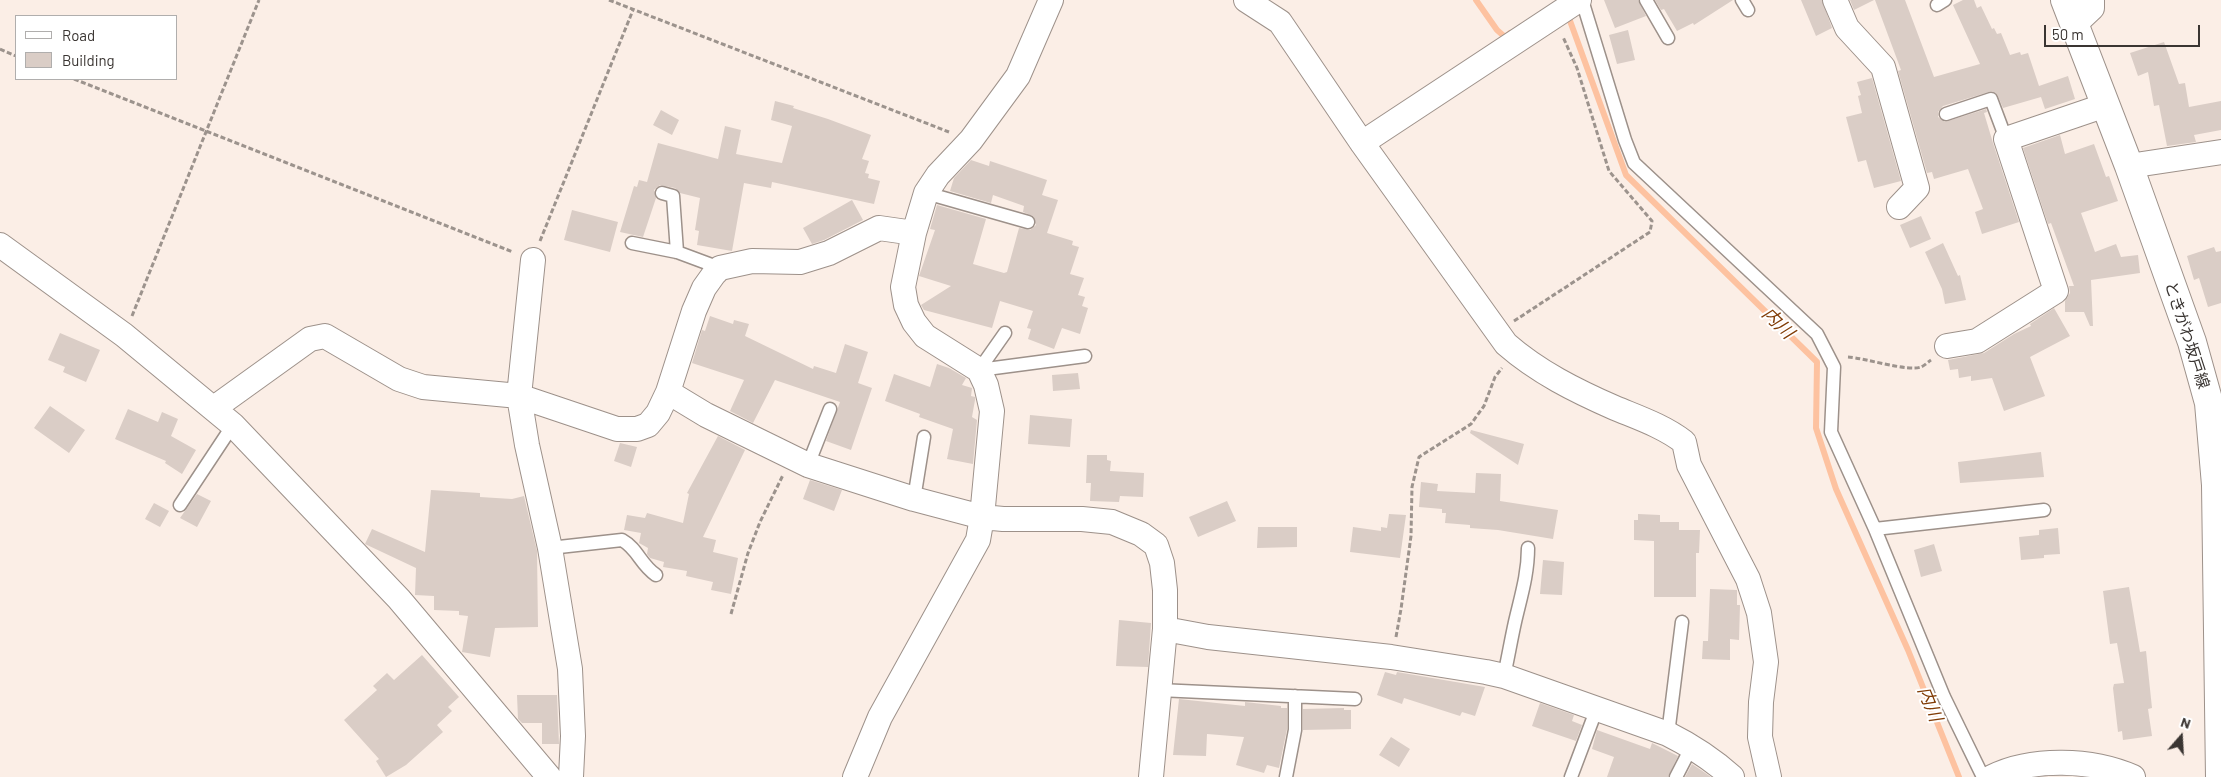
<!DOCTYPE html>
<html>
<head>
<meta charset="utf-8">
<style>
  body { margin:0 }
  #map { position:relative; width:2221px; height:777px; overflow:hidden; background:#fbeee6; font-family:Barlow,sans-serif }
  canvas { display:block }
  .legend { position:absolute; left:15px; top:15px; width:162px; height:65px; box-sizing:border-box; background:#fff; border:1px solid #b0aead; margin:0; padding:6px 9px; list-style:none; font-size:15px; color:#3a3532 }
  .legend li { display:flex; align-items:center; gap:10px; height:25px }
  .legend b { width:25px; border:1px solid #b0aead }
  .north { position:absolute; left:2156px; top:712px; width:50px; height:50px; -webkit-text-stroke:4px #fff; paint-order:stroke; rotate:19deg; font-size:14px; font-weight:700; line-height:20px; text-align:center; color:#3a3532 }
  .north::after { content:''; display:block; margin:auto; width:18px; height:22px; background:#3a3532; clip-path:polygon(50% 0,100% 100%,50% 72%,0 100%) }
  .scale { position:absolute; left:2044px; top:25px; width:156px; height:22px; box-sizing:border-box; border:2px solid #3a3532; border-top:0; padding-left:6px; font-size:15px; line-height:18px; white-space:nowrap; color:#3a3532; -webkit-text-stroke:4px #fff; paint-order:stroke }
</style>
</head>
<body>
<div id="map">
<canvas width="2221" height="777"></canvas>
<ul class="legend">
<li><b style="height:6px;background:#fff"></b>Road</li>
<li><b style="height:14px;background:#dacdc6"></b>Building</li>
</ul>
<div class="north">N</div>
<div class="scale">50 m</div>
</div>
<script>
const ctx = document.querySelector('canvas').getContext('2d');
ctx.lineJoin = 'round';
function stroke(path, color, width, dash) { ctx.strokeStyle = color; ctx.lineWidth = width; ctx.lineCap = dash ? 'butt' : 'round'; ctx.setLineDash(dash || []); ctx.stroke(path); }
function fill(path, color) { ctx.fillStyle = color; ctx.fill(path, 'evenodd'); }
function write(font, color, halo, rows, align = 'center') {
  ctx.font = font + ' Barlow,"Noto Sans JP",sans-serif'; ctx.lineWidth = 4; ctx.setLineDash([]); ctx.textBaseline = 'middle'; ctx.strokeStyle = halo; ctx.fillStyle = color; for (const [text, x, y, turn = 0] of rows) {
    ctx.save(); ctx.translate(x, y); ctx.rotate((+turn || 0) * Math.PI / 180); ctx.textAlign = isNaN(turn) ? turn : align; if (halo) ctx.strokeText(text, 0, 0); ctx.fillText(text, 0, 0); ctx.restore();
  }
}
const stream = new Path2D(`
  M1476 0 1497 30 1505 37 1510 33
  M1563 16 1569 18 1626 175 1817 362 1816 428 1836 489 1908 650 1959 777`);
const building = new Path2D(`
  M1604 0H1638L1646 16 1615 28Z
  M1655 0H1733L1694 25 1693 23 1677 31 1664 9 1661 10Z
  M1801 0H1822L1832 28 1816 36Z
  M1850 0H1874L1854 10Z
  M1875 0H1905L1934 77 1980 64 1953 5 1963 0H1974L1977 8 1981 6 1992 29 1994 28 1997 34 2001 33 2010 55 2020 52 2021 55 2028 53 2039 86 2068 76 2075 99 2045 109 2041 97 2003 108 1998 96 1992 91 1943 106 1938 112V117L1945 122 1986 109 1987 112 1984 113 1993 143 2019 222 1982 234 1975 212 1983 209 1968 169 1934 179 1932 172 1927 173 1898 71 1901 70Z
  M1628 30 1635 60 1617 64 1609 35Z
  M2164 42 2179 84 2185 83 2189 107 2221 101V130L2194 135 2196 142 2167 146 2159 105 2154 106 2148 72 2138 76 2130 53Z
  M1872 78 1901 181 1874 188 1866 160 1858 162 1846 117 1862 113 1858 96 1861 95 1857 82Z
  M775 101 794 106 793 108 828 119 871 135 862 159 869 161 865 173 869 174 868 178 880 181 874 204 772 182 771 188 744 183 732 251 697 245 699 231 695 230 700 198 680 193 675 188 660 185 654 190 656 198 643 237 620 232 634 186 637 187 639 180 647 182 658 143 718 159 725 126 741 130 736 154 782 163 792 126 771 120Z
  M661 110 679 120 672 135 653 125Z
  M2060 135 2065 154 2094 144 2106 177 2109 176 2118 201 2081 213 2095 252 2116 244 2121 257 2138 255 2140 273 2091 280 2093 326H2090L2084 312H2065V301L2070 293 2069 286H2074L2051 223 2048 224 2023 148Z
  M971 160 989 166 990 161 1047 180 1042 195 1058 200 1047 233 1073 241 1072 245 1079 247 1070 274 1084 278 1078 295 1085 297 1082 306 1088 308 1080 334 1062 328 1054 349 1028 339 1031 329 1027 328 1033 311 1000 301 992 328 924 310 921 305 951 286 919 276 935 230 930 229 937 205 986 219 973 264 1004 273 1007 272 1019 228 1030 230 1036 225 1033 216 1023 212 1024 206 993 195 991 203 950 191 954 178Z
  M852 200 863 220 824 240 812 244 803 228Z
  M572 210 618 222 610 252 564 240Z
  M1921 216 1931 239 1910 248 1900 225Z
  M1943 243 1958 276 1960 275 1966 300 1945 304 1942 289 1925 252Z
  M2214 247 2216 252 2221 251V303L2208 307 2199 278 2194 280 2187 256Z
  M2054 308 2070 336 2030 357 2045 396 2004 411 1992 378 1971 381V376L1959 378 1958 369 1950 370 1948 360 1984 353 2014 334 2031 326 2030 324Z
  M710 316 733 324 734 320 749 324 745 336 813 369 814 366 836 373 845 344 868 352 858 383 872 388 851 450 826 441 840 402 775 380 753 423 730 411 744 380 692 363 702 330 705 331Z
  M60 333 100 350 86 382 63 372 65 367 48 360Z
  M937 364 949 368 966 378 962 385 972 388 971 396 975 397V400L972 417 977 420 973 464 947 459 953 429 919 417 920 414 885 401 894 374 930 387Z
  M1078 373 1080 389 1053 391 1052 375Z
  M50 406 85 430 69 453 34 428Z
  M128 409 158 422 162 412 178 419 171 436 196 450 182 474 165 463 166 461 115 439Z
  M1030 415 1072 419 1070 447 1028 444Z
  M1471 430 1524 444 1518 465 1470 433Z
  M718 436 745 450 703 537 716 540 713 552 738 558 731 594 711 590 713 582 686 576 687 571 663 567 664 562 650 558 647 554 648 548 639 543 641 533 624 530 627 515 645 518 647 513 683 523 689 494 687 493Z
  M620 443 637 447 631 467 614 461Z
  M2041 452 2044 477 1960 483 1958 462Z
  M1087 455H1107V460L1111 461 1110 471 1144 473 1143 497 1120 496 1119 502 1090 501 1091 483H1086Z
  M1476 473 1501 474 1500 501 1558 510 1553 539 1498 530 1470 528V525L1445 523 1446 513H1442V509L1419 507 1421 482 1438 484 1437 491 1475 493Z
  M810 480 842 490 834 511 803 499Z
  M431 490 480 493V497L512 499 524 496 537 551 538 627 495 628 490 657 462 652 468 616 459 615V611L434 610V596L415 595 416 568 365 544 372 529 425 552Z
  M197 494 211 501 197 527 180 518Z
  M1227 501 1236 521 1198 537 1189 517Z
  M154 503 169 511 160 527 145 519Z
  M1389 514 1406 515 1400 558 1350 552 1353 527 1381 531V527L1387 528Z
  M1638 514 1660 515V522H1679V530H1700L1699 553H1696V597H1654V541L1634 540V520H1638Z
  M1258 527H1297V547L1257 548Z
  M2058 528 2060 554 2044 555V558L2021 560 2019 537 2039 535V530Z
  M1934 544 1942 571 1921 577 1914 550Z
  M1543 560 1564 562 1562 595 1540 594Z
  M2129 587 2140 652 2146 651 2152 708 2148 709 2152 736 2123 740 2122 731 2118 732 2113 688 2114 684 2124 683 2117 643 2110 644 2103 591Z
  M1710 589 1737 590V605H1740L1739 640 1730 639V660L1702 659 1703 641H1708Z
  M1119 620 1151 623 1148 667 1116 666Z
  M422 655 459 697 448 707 452 711 437 725 443 732 406 765 386 777 376 761 379 759 344 720 377 690 373 686 387 673 394 680Z
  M1385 672 1396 675 1397 672 1485 687 1475 716 1462 712 1460 716 1404 698 1402 704 1377 695Z
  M517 695H557L559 744H542V723H522L518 719Z
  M1179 699 1245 706V702L1281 706V708H1287V729L1279 768 1267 765 1264 773 1236 765 1244 737 1207 734 1206 756 1173 755Z
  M1540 703 1574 715 1572 721 1582 725 1576 741 1532 726Z
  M1344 708V710H1351V729L1303 730V709Z
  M1597 730 1650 749 1652 743 1678 756 1668 777H1607L1614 757 1592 749Z
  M1391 737 1410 749 1399 767 1379 755Z
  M1692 764 1701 770 1711 777H1685Z`);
const path = new Path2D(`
  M609 0 949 132
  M0 49 16 56
  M74 79 513 252
  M540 241 633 10
  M132 316 259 0
  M1514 321 1650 232 1652 221 1609 171 1577 68 1563 37
  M1848 357C1865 358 1908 372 1921 367 1924 366 1928 362 1931 360
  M731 614 748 553 760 522 783 475
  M1396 637 1401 609 1411 536 1412 487 1419 457 1471 424 1484 406 1495 377 1502 368`);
const lane = new Path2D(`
  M1582 0 1625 140 1634 163 1817 334 1834 367 1831 432 1875 529 1944 697 1983 777
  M1646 0 1668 38
  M1742 0 1748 10
  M1937 5 1945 0
  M1946 114 1991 99 2006 139
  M662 193 673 196 677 252
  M926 193 1028 222
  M632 243 677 252 720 268
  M1005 333 979 370 1085 356
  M808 465 830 409
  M914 499 924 437
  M180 505 233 425
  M1875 529 2044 510
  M550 548 622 540C638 549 640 564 656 575
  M1504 676C1508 658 1511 640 1515 622 1521 596 1528 574 1528 548
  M1159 690 1355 699
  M1668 734 1682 622
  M1286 777 1295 730V696
  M1571 777 1597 708
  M1676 777 1692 746`);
const street = new Path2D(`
  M1246 0 1280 22 1362 143 1506 344C1538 372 1576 391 1615 408 1639 418 1663 426 1684 442L1689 465 1748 579 1759 613 1766 662 1761 702 1760 737 1769 777
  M1835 0 1847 28 1883 67 1917 188 1899 207
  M2075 24 2092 8V0
  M1362 143 1579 0
  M2129 166 2221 152
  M0 245 124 335 233 425 399 599 549 777
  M533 260 519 396 527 445 550 548 570 669 573 736 571 777
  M1947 346 1977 341 2056 291 2006 139 2106 105
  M668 392 706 415 808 465 914 499 982 517 1003 519H1082L1112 522 1141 534 1156 545 1162 563 1165 590V629L1151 777
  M214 408 310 339 325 336 399 379 423 387 519 396 617 429H637L648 425 658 413 668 392 694 311 704 288 714 274 720 268 752 261 800 262 829 253 879 228 914 233
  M1165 629 1208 637 1391 657 1486 672 1504 676 1668 734C1692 746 1712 759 1732 777
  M855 777 880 717 978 540 982 517 992 411 986 385 979 370 925 336 914 322 906 305 903 287 914 233 926 193 938 175 971 140 1018 76 1051 0
  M1992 777C2032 757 2092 759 2133 777`);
const secondary = new Path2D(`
  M2065 0 2129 166 2192 342 2209 403 2216 485 2220 777`);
const streetNames = [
  ["ときがわ坂戸線",2187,335,72]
];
const waterNames = [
  ["内川",1778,323,44],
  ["内川",1930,704,68]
];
stroke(stream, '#fdc2a0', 6);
fill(building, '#dacdc6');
stroke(lane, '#9d918a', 15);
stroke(street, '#9d918a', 26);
stroke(secondary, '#9d918a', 30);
stroke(path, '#9c938d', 3, [5, 2.5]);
stroke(lane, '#fff', 12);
stroke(street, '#fff', 24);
stroke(secondary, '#fff', 28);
write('16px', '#3a3532', '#fff', streetNames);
write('italic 18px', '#813c06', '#fff', waterNames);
</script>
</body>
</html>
